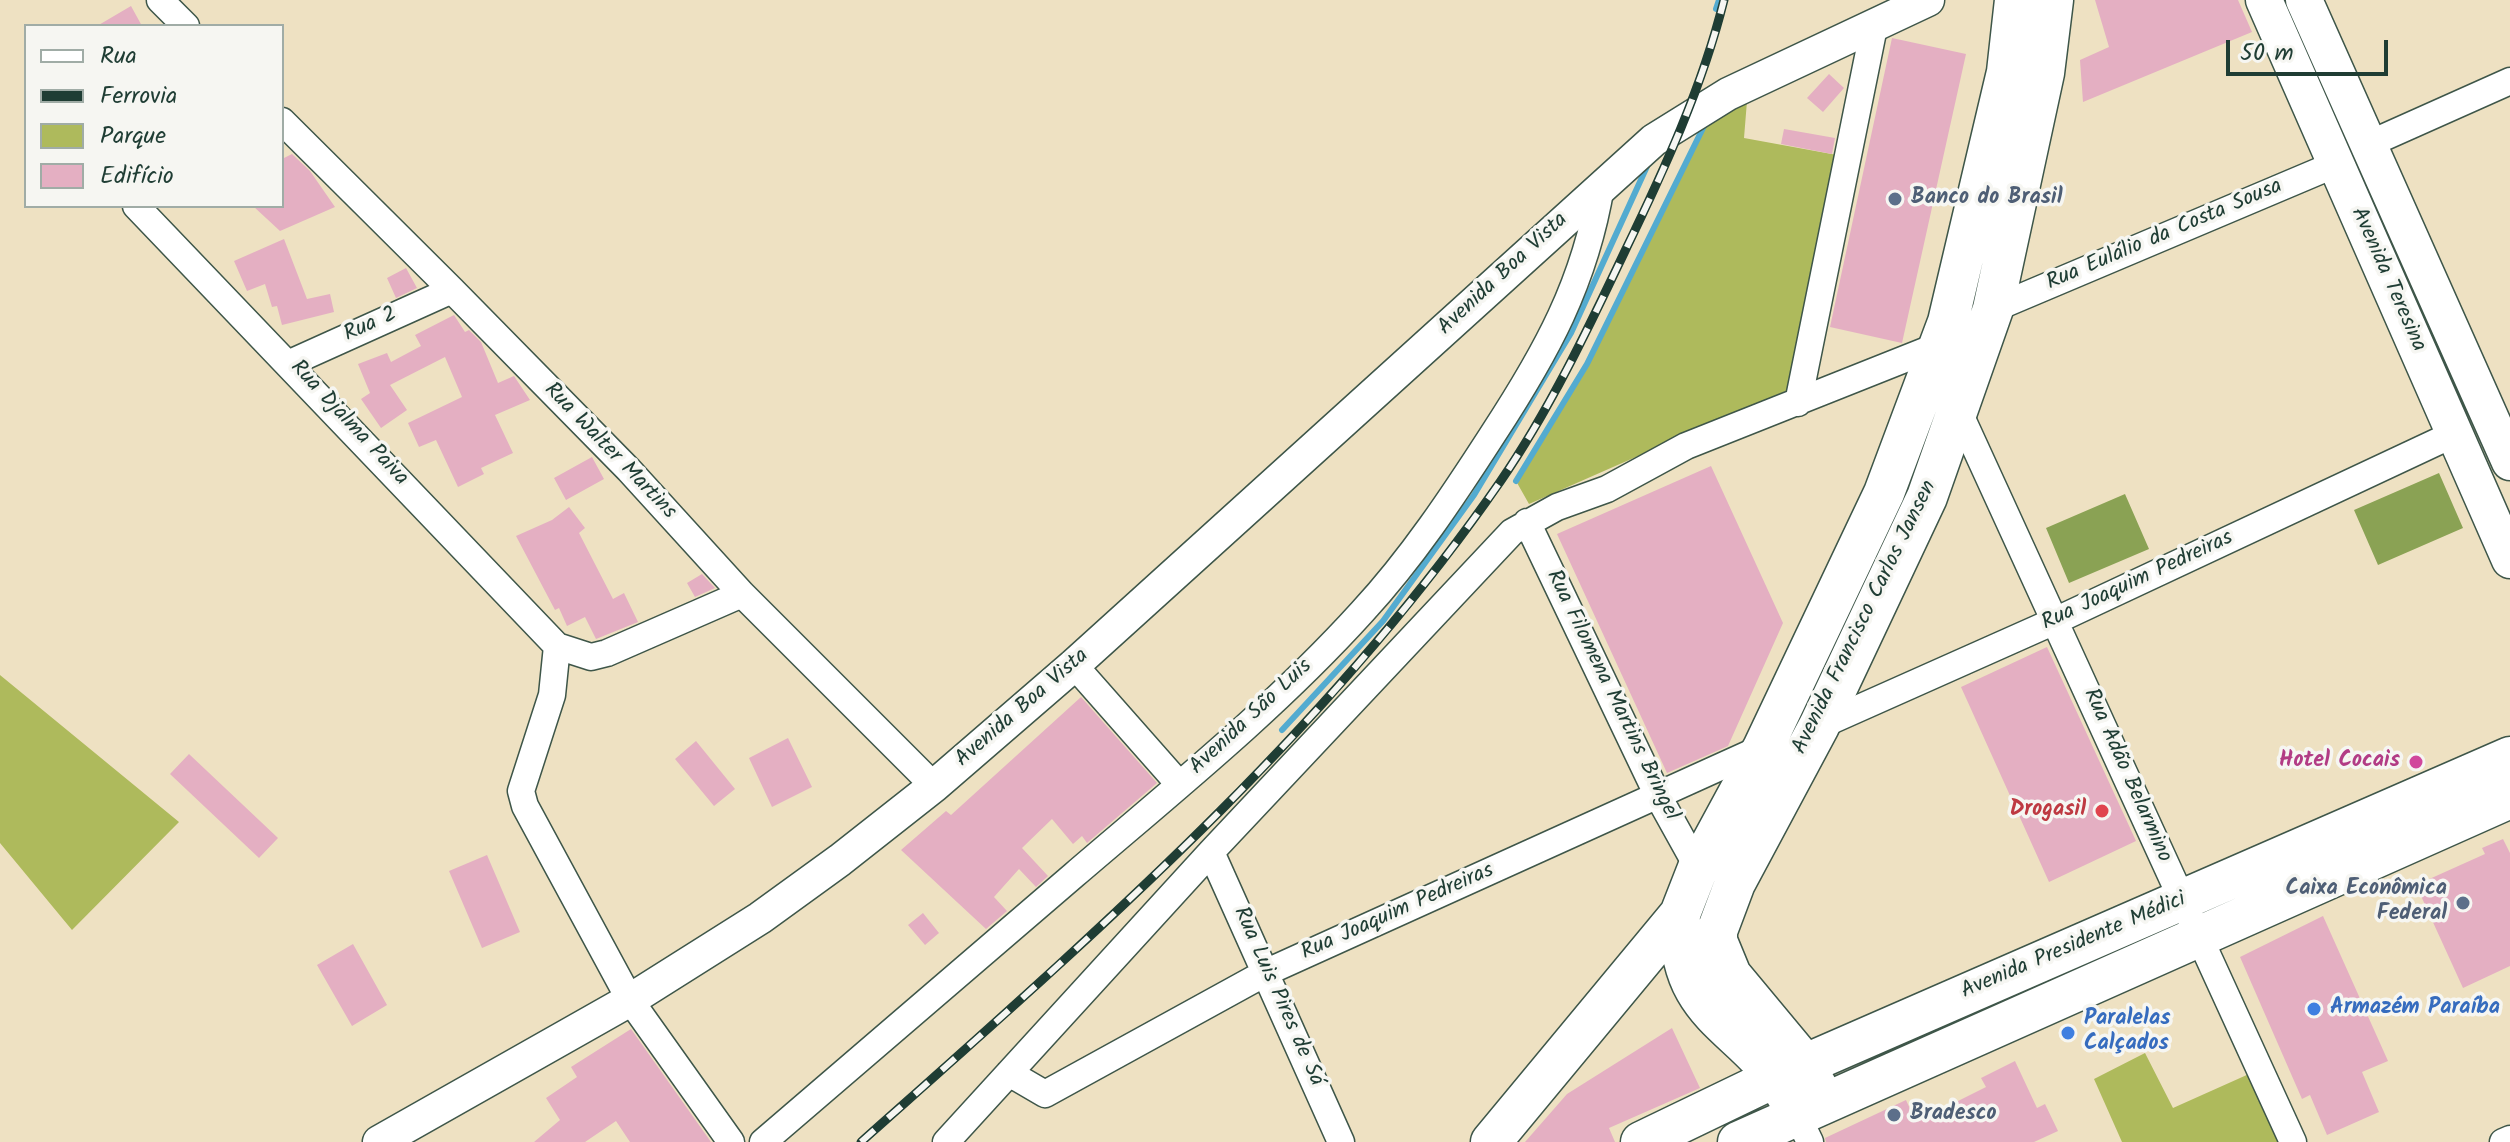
<!DOCTYPE html>
<html>
<head>
<meta charset="utf-8">
<style>
  body { margin:0 }
  #map { position:relative; width:2510px; height:1142px; overflow:hidden; background:#eee1c2; font-family:Kalam,sans-serif }
  canvas { display:block }
  .legend { position:absolute; left:24px; top:24px; width:260px; height:184px; box-sizing:border-box; background:#f6f6f2; border:2px solid #a0aca6; margin:0; padding:10px 14px; list-style:none; font-size:24px; color:#1f3d34 }
  .legend li { display:flex; align-items:center; gap:16px; height:40px }
  .legend b { width:40px; border:2px solid #a0aca6 }
  .scale { position:absolute; left:2226px; top:40px; width:162px; height:36px; box-sizing:border-box; border:4px solid #1f3d34; border-top:0; padding-left:10px; font-size:24px; line-height:28px; white-space:nowrap; color:#1f3d34; -webkit-text-stroke:6px #f6f6f2; paint-order:stroke }
</style>
</head>
<body>
<div id="map">
<canvas width="2510" height="1142"></canvas>
<ul class="legend">
<li><b style="height:10px;background:#fff"></b>Rua</li>
<li><b style="height:10px;background:#1f3d34"></b>Ferrovia</li>
<li><b style="height:22px;background:#aeba5c"></b>Parque</li>
<li><b style="height:22px;background:#e4afc2"></b>Edifício</li>
</ul>
<div class="scale">50 m</div>
</div>
<script>
const ctx = document.querySelector('canvas').getContext('2d');
ctx.lineJoin = 'round';
function fill(path, color) { ctx.fillStyle = color; ctx.fill(path, 'evenodd'); }
function stroke(path, color, width, dash) { ctx.strokeStyle = color; ctx.lineWidth = width; ctx.lineCap = dash ? 'butt' : 'round'; ctx.setLineDash(dash || []); ctx.stroke(path); }
function write(font, color, halo, rows, align = 'center') {
  ctx.font = font + ' Kalam,sans-serif'; ctx.lineWidth = 7; ctx.setLineDash([]); ctx.textBaseline = 'middle'; ctx.strokeStyle = halo; ctx.fillStyle = color; for (const [text, x, y, turn = 0] of rows) {
    ctx.save(); ctx.translate(x, y); ctx.rotate((+turn || 0) * Math.PI / 180); ctx.textAlign = isNaN(turn) ? turn : align; if (halo) ctx.strokeText(text, 0, 0); ctx.fillText(text, 0, 0); ctx.restore();
  }
}
const green = new Path2D(`
  M1747 101 1744 138 1837 155 1788 390 1529 504 1516 481 1587 364 1709 116Z
  M0 675 179 822 72 930 0 843Z
  M2145 1053 2173 1108 2249 1074 2281 1142H2122L2094 1079Z`);
const forest = new Path2D(`
  M2439 473 2463 528 2378 565 2354 510Z
  M2125 494 2149 549 2069 583 2046 528Z`);
const stream = new Path2D(`
  M1716 9 1719 0
  M1516 481 1587 364 1705 124
  M1282 730 1383 621 1474 495 1571 333 1649 162`);
const building = new Path2D(`
  M2095 0H2238L2252 32 2083 102 2080 60 2109 47Z
  M131 6 142 26H97Z
  M1892 38 1966 54 1902 343 1830 327Z
  M1829 74 1844 88 1823 112 1807 98Z
  M1784 129 1835 138 1832 154 1781 144Z
  M292 154 310 171 335 207 280 231 253 206H282V159Z
  M284 239 307 299 330 294 334 312 282 325 277 306 272 307 265 284 247 291 234 261Z
  M406 268 417 288 396 298 387 278Z
  M454 315 465 332 469 330 481 342 498 383 514 376 530 400 495 415 513 453 481 468 484 474 458 487 436 440 419 447 408 423 462 397 445 357 390 385 407 410 381 428 361 399 370 393 358 364 387 353 391 362 421 346 415 335Z
  M592 457 604 479 566 500 554 478Z
  M1711 466 1783 623 1728 746 1667 773 1557 534Z
  M569 507 585 528 579 533 613 599 624 593 638 622 596 639 585 617 567 626 559 608 555 610 516 536 552 520Z
  M702 574 715 588 695 597 687 583Z
  M2047 647 2136 841 2049 882 1961 687Z
  M1081 697 1157 783 1087 843 1082 836 1073 844 1052 819 1022 848 1048 876 1036 887 1019 869 994 897 1007 911 986 929 901 850 946 811 951 815Z
  M788 738 812 787 772 807 749 758Z
  M696 741 735 789 714 806 675 759Z
  M189 754 278 838 259 858 170 774Z
  M2503 839 2510 853V966L2463 988 2416 885 2485 854 2482 848Z
  M487 855 520 932 482 948 449 871Z
  M923 913 939 933 925 945 908 925Z
  M2323 916 2388 1061 2362 1072 2379 1112 2327 1135 2310 1095 2302 1099 2240 957Z
  M353 944 387 1005 352 1026 317 965Z
  M1672 1028 1700 1088 1609 1128 1615 1142H1525L1567 1094Z
  M631 1029 711 1142H630L616 1121 585 1142H534L560 1120 546 1098 577 1077 571 1067Z
  M2015 1061 2037 1108 2045 1104 2058 1131 2034 1142H1826L1825 1138 1906 1100 1916 1122 1986 1087 1981 1078Z`);
const minor = new Path2D(`
  M160 0 186 26
  M282 121 452 290 629 470 742 594 934 786
  M2369 144 2510 81
  M136 206 557 646 591 657 607 653 742 594
  M1993 309 2336 164
  M290 363 452 290
  M1798 403 1874 27
  M1958 410 2293 1142
  M1527 522 1658 796 1698 868
  M557 646 552 695 521 791 525 806 630 1000 731 1142
  M1074 665 1179 784
  M1819 726 2057 620 2456 433
  M1211 852 1341 1142
  M1009 1073 1045 1094 1267 972 1762 748
  M1797 1115 1810 1142
  M763 1142C866 1053 970 964 1074 875 1172 791 1275 708 1362 612 1412 558 1453 496 1493 434 1546 353 1585 283 1601 186
  M946 1142 1211 852 1512 532 1557 507 1607 489 1686 446 1940 345
  M2503 1142 2510 1139`);
const tertiary = new Path2D(`
  M379 1142 630 1000 760 918 840 860 934 786 1074 665 1654 140 1728 94 1928 0`);
const secondary = new Path2D(`
  M2264 0 2510 560
  M2304 0 2510 462`);
const primary = new Path2D(`
  M1680 914C1676 1021 1746 1023 1787 1096
  M1825 1103 1805 1064 1731 975 1717 941V931L1735 883 1819 726 1927 497 1993 309 2044 73 2053 0
  M1491 1142 1680 914 1698 868 1763 748 1884 493 1948 322 2007 72 2015 0
  M1641 1142 1776 1077 2510 757
  M1738 1142 2510 798`);
const rail = new Path2D(`
  M861 1142C1090 938 1324 736 1500 482 1549 411 1588 329 1625 251 1664 170 1702 88 1724 0`);
const markers = [
  [1895,199,8,"#5c6f8a"],
  [2416,762,8,"#d1479c"],
  [2102,811,8,"#e0444e"],
  [2463,903,8,"#5c6f8a"],
  [2314,1009,8,"#3f7fe0"],
  [2068,1033,8,"#3f7fe0"],
  [1894,1115,8,"#5c6f8a"]
];
const serviceNames = [
  ["Banco do Brasil",1911,199],
  ["Caixa Econômica",2447,890,"right"],
  ["Federal",2447,915,"right"],
  ["Bradesco",1910,1115]
];
const streetNames = [
  ["Rua Eulálio da Costa Sousa",2165,236,-23],
  ["Avenida Boa Vista",1504,275,-43],
  ["Avenida Teresina",2387,280,66],
  ["Rua 2",371,326,-24],
  ["Rua Djalma Paiva",348,424,47],
  ["Rua Walter Martins",609,452,46],
  ["Rua Joaquim Pedreiras",2138,582,-25],
  ["Avenida Francisco Carlos Jansen",1866,618,-64],
  ["Rua Filomena Martins Bringel",1611,696,64],
  ["Avenida Boa Vista",1023,709,-41],
  ["Avenida São Luis",1252,718,-43],
  ["Rua Adão Belarmino",2126,776,66],
  ["Rua Joaquim Pedreiras",1398,913,-24],
  ["Avenida Presidente Médici",2074,947,-23],
  ["Rua Luis Pires de Sá",1277,997,66]
];
const hotelNames = [
  ["Hotel Cocais",2400,762]
];
const healthNames = [
  ["Drogasil",2086,811]
];
const shopNames = [
  ["Armazém Paraíba",2330,1009],
  ["Paralelas",2084,1020],
  ["Calçados",2084,1045]
];
fill(green, '#aeba5c');
fill(forest, '#8aa254');
stroke(stream, '#53abd0', 6);
fill(building, '#e4afc2');
stroke(minor, '#3e5649', 29);
stroke(tertiary, '#3e5649', 35);
stroke(secondary, '#3e5649', 39);
stroke(primary, '#3e5649', 43);
stroke(minor, '#fff', 26);
stroke(tertiary, '#fff', 32);
stroke(secondary, '#fff', 36);
stroke(primary, '#fff', 40);
stroke(rail, '#1f3d34', 9);
stroke(rail, '#f6f6f2', 6, [18]);
for (const [x, y, r, color] of markers) { const dot = new Path2D(); dot.arc(x, y, r, 0, 2 * Math.PI); ctx.fillStyle = color; ctx.fill(dot); stroke(dot, '#f6f6f2', 3); }
write('bold 22px', '#4e5e75', '#f6f6f2', serviceNames, 'left');
write('22px', '#1f3d34', '#f6f6f2', streetNames);
write('bold 22px', '#b23c85', '#f6f6f2', hotelNames, 'right');
write('bold 22px', '#be3a42', '#f6f6f2', healthNames, 'right');
write('bold 22px', '#366cbe', '#f6f6f2', shopNames, 'left');
</script>
</body>
</html>
